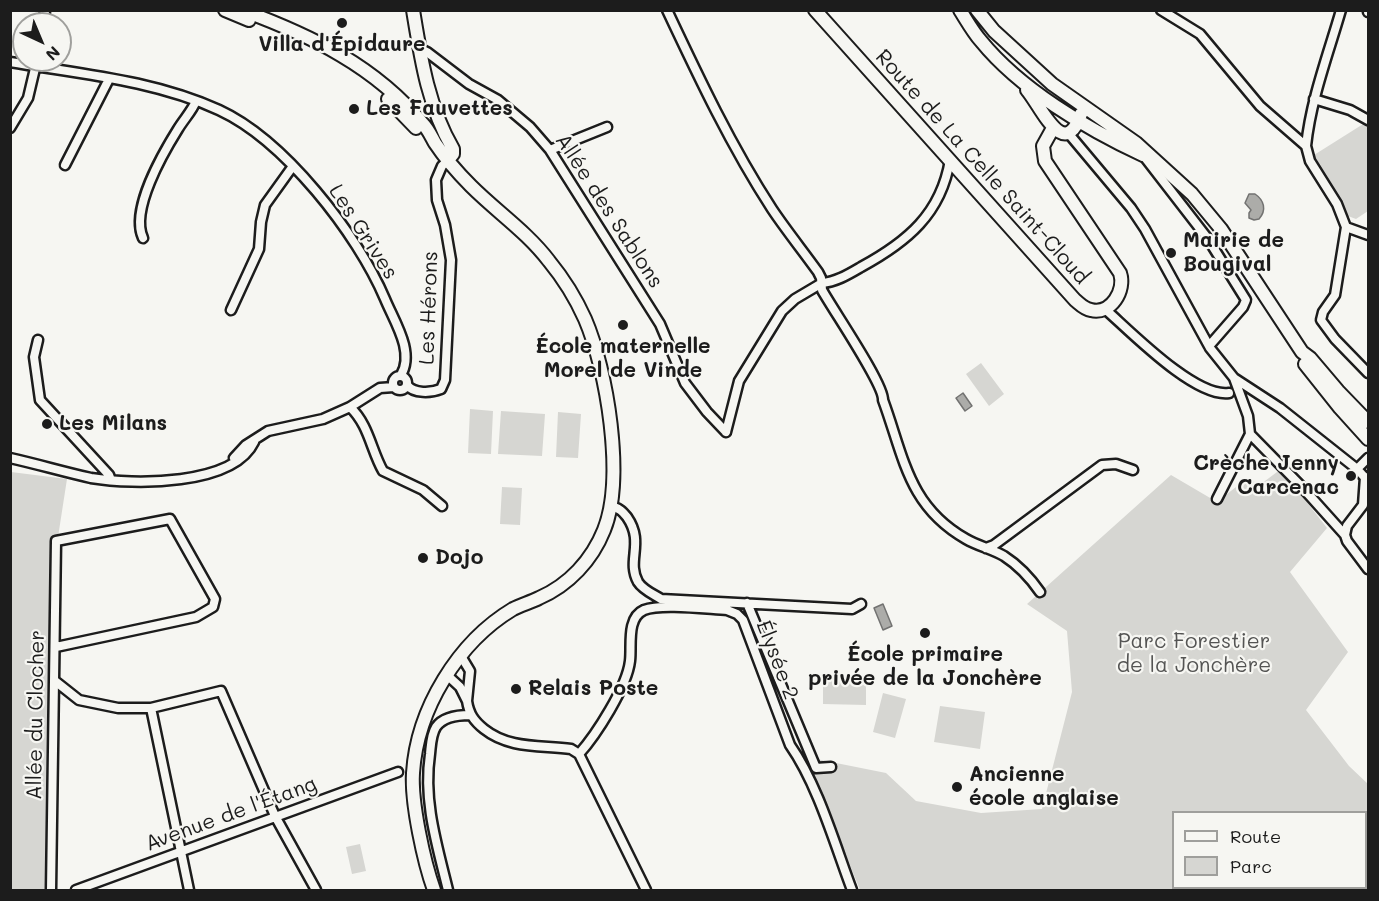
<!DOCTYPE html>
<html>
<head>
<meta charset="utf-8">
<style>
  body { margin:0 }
  #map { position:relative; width:1379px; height:901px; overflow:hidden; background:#f6f6f2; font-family:Mali,sans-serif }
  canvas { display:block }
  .frame { position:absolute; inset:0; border:12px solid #1c1c1c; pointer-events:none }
  .legend { position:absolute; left:1172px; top:811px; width:195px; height:78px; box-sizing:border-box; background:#f6f6f2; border:2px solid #9f9f9c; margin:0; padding:8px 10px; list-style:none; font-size:18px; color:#1c1c1c }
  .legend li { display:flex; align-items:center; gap:12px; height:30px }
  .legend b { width:30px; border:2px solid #9f9f9c }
  .north { position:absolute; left:12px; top:12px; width:60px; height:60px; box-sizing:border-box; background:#f6f6f2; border:2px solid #9f9f9c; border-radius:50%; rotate:136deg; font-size:16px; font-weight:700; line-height:24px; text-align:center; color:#1c1c1c }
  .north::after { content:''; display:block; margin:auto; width:21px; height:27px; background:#1c1c1c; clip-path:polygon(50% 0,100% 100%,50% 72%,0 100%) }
</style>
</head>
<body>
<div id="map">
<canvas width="1379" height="901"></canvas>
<div class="frame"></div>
<ul class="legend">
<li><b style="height:8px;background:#f6f6f2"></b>Route</li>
<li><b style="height:16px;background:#d6d6d2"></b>Parc</li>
</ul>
<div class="north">N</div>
</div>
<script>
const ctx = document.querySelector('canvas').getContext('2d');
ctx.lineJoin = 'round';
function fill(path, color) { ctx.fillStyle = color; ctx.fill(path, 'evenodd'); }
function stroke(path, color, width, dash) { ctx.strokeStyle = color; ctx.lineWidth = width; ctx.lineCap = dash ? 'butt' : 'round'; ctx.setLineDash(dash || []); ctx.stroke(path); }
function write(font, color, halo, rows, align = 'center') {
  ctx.font = font + ' Mali,sans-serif'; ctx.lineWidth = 4.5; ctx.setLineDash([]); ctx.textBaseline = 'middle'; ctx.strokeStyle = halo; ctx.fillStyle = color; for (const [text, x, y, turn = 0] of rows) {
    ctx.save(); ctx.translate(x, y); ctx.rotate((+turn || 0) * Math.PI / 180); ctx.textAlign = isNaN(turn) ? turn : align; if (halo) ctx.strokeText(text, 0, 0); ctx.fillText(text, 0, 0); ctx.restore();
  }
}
const green = new Path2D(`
  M1368 121V211L1356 219 1348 216 1314 155Z
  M981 363 1004 394 989 406 966 374Z
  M470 409 493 411 491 454 468 453Z
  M501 411 545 414 542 456 498 454Z
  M558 412 581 414 578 458 556 457Z
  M1281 469 1327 528 1290 572 1348 652 1306 710 1349 766 1368 784V890H860L806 757 886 773 916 801 981 813 1042 809 1072 692 1067 631 1027 604 1171 475 1217 502 1246 479 1261 484ZM1174 812H1366V888H1174Z
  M11 472 67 479 58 537 48 890H11Z
  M502 487 522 488 520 525 500 524Z
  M823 678 866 679V705L823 704Z
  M883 693 906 699 895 738 873 732Z
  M940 706 985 712 980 749 934 742Z
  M360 844 366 871 352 874 346 847Z`);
const water = new Path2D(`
  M1249 194H1255C1264 200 1267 210 1259 219L1254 220 1249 218V213L1251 210 1245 203Z
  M963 393 972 406 965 411 956 398Z
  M883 604 892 626 883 630 874 608Z`);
const street = new Path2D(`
  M667 10C699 78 731 146 772 209 786 230 803 251 818 272L821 278 822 290C833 310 884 384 883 400 904 457 908 506 966 539 978 546 992 549 1004 556 1018 565 1031 579 1040 592
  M1161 10 1200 34 1260 106 1306 146 1310 161 1337 204 1346 227
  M1368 10V12
  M44 24 45 10
  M419 48 427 52 469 84 498 100 530 127 550 150 660 324 685 383 707 412 726 432
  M10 62C80 74 153 80 219 110 284 140 357 233 385 299 394 321 415 352 401 375
  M1314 99 1350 110 1368 120
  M10 128 28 98 37 60
  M1069 134 1131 208 1145 229 1210 348 1234 378 1280 408 1357 469 1368 481
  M1306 146C1311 99 1328 55 1341 10
  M550 150 607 127
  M1143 155 1208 239 1246 300 1243 307 1209 346
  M65 165 109 79
  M1346 227 1335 295 1323 312 1321 320 1335 339 1368 373
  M1346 227 1368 235
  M143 238C130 210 163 153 178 129 184 119 192 111 196 101
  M822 283C836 282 849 274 861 267 907 242 941 214 950 160
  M1105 309C1130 331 1195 398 1229 393
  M231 310 259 249 261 222 265 205 293 166
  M38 340 34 357 40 400 109 475 111 480
  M393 383a7 7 0 1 1 14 0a7 7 0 1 1-14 0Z
  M1234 378 1248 416 1250 434 1301 486 1345 535
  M407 385C414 394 431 393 441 389L445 380 451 260 445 225 437 200 436 180 442 166 448 160
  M350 407C369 425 371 450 383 471L423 490 442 506
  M726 432 739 381 782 311 795 299 822 283
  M10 458C37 464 64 472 91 478 134 485 233 486 254 442
  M234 458 246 445 268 431 323 419 350 407 380 388 394 387
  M1357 469 1368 458
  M1365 477 1363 505 1347 526 1345 535 1347 541 1368 569
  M1217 499 1250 434
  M612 506C620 509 622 511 627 517 645 543 626 560 638 582 643 590 653 594 661 599L852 609 861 604
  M986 548 994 545 1102 465 1116 464 1133 470
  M747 603 816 768 831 767
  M447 675 460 687 467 701 470 671 461 656
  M55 681 79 700 118 708H151L221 691 275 816 316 890
  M467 701C469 714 474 721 484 729 509 749 540 745 571 749L579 754 646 890
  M151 708 189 890
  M579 754C596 735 627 687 630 661 632 646 626 618 644 610 661 603 707 609 727 610L737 614 743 620 790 745C818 785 835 845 852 890
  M51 890 56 541 170 519 215 599 213 607 196 617 56 647
  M76 890 398 772
  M448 890C437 845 423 801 430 754 431 745 431 735 436 727 443 717 459 715 470 715`);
const secondary = new Path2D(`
  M225 10 249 20
  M242 10C312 36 375 66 423 124 428 129 431 136 435 143 445 158 458 173 471 186 497 212 527 232 549 261 563 278 576 299 585 319 607 370 625 478 604 530 592 560 569 585 539 598 531 602 521 605 513 609 458 642 417 709 413 773 411 803 424 862 434 890
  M413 10C421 59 428 106 453 149V154L448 160
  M815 10 1075 300C1080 304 1084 309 1091 310 1111 315 1126 290 1120 273L1045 161 1043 146 1053 128
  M960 10C967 21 973 32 981 41 1020 89 1087 129 1143 155
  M977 10 994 31 1052 84 1136 143 1192 194 1221 229 1302 352 1310 358 1338 391 1368 422
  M1027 90C1041 106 1064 163 1081 114
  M388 99 416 128
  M1305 364 1340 408 1368 439`);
const markers = [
  [342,23,6,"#1c1c1c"],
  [354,109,6,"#1c1c1c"],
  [1171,253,6,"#1c1c1c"],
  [623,325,6,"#1c1c1c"],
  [47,424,6,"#1c1c1c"],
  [1351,476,6,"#1c1c1c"],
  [423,558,6,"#1c1c1c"],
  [925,633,6,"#1c1c1c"],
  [516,689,6,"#1c1c1c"],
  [957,787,6,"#1c1c1c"]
];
const poiNames = [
  ["Villa d'Épidaure",342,45,"center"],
  ["Les Fauvettes",366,109],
  ["Mairie de",1183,241],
  ["Bougival",1183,265],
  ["École maternelle",623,347,"center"],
  ["Morel de Vinde",623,371,"center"],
  ["Les Milans",59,424],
  ["Crèche Jenny",1339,464,"right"],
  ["Carcenac",1339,488,"right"],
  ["Dojo",435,558],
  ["École primaire",925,655,"center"],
  ["privée de la Jonchère",925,679,"center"],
  ["Relais Poste",528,689],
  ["Ancienne",969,775],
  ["école anglaise",969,799]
];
const streetNames = [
  ["Route de La Celle Saint-Cloud",982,167,48],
  ["Allée des Sablons",609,211,57],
  ["Les Grives",363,232,57],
  ["Les Hérons",429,308,-88],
  ["Élysée 2",777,660,69],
  ["Allée du Clocher",36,715,-89],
  ["Avenue de l'Étang",231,814,-20]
];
const parkNames = [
  ["Parc Forestier",1194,642],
  ["de la Jonchère",1194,666]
];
fill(green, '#d6d6d2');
fill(water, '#acaca9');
stroke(water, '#727271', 1.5);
stroke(street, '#1c1c1c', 13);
stroke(secondary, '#1c1c1c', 16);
stroke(street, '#f6f6f2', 8);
stroke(secondary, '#f6f6f2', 12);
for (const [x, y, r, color] of markers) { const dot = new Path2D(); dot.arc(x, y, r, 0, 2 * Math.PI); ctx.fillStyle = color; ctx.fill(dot); stroke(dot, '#f6f6f2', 2); }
write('bold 21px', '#1c1c1c', '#f6f6f2', poiNames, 'left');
write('21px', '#1c1c1c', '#f6f6f2', streetNames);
write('21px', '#545453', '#f6f6f2', parkNames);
</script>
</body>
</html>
